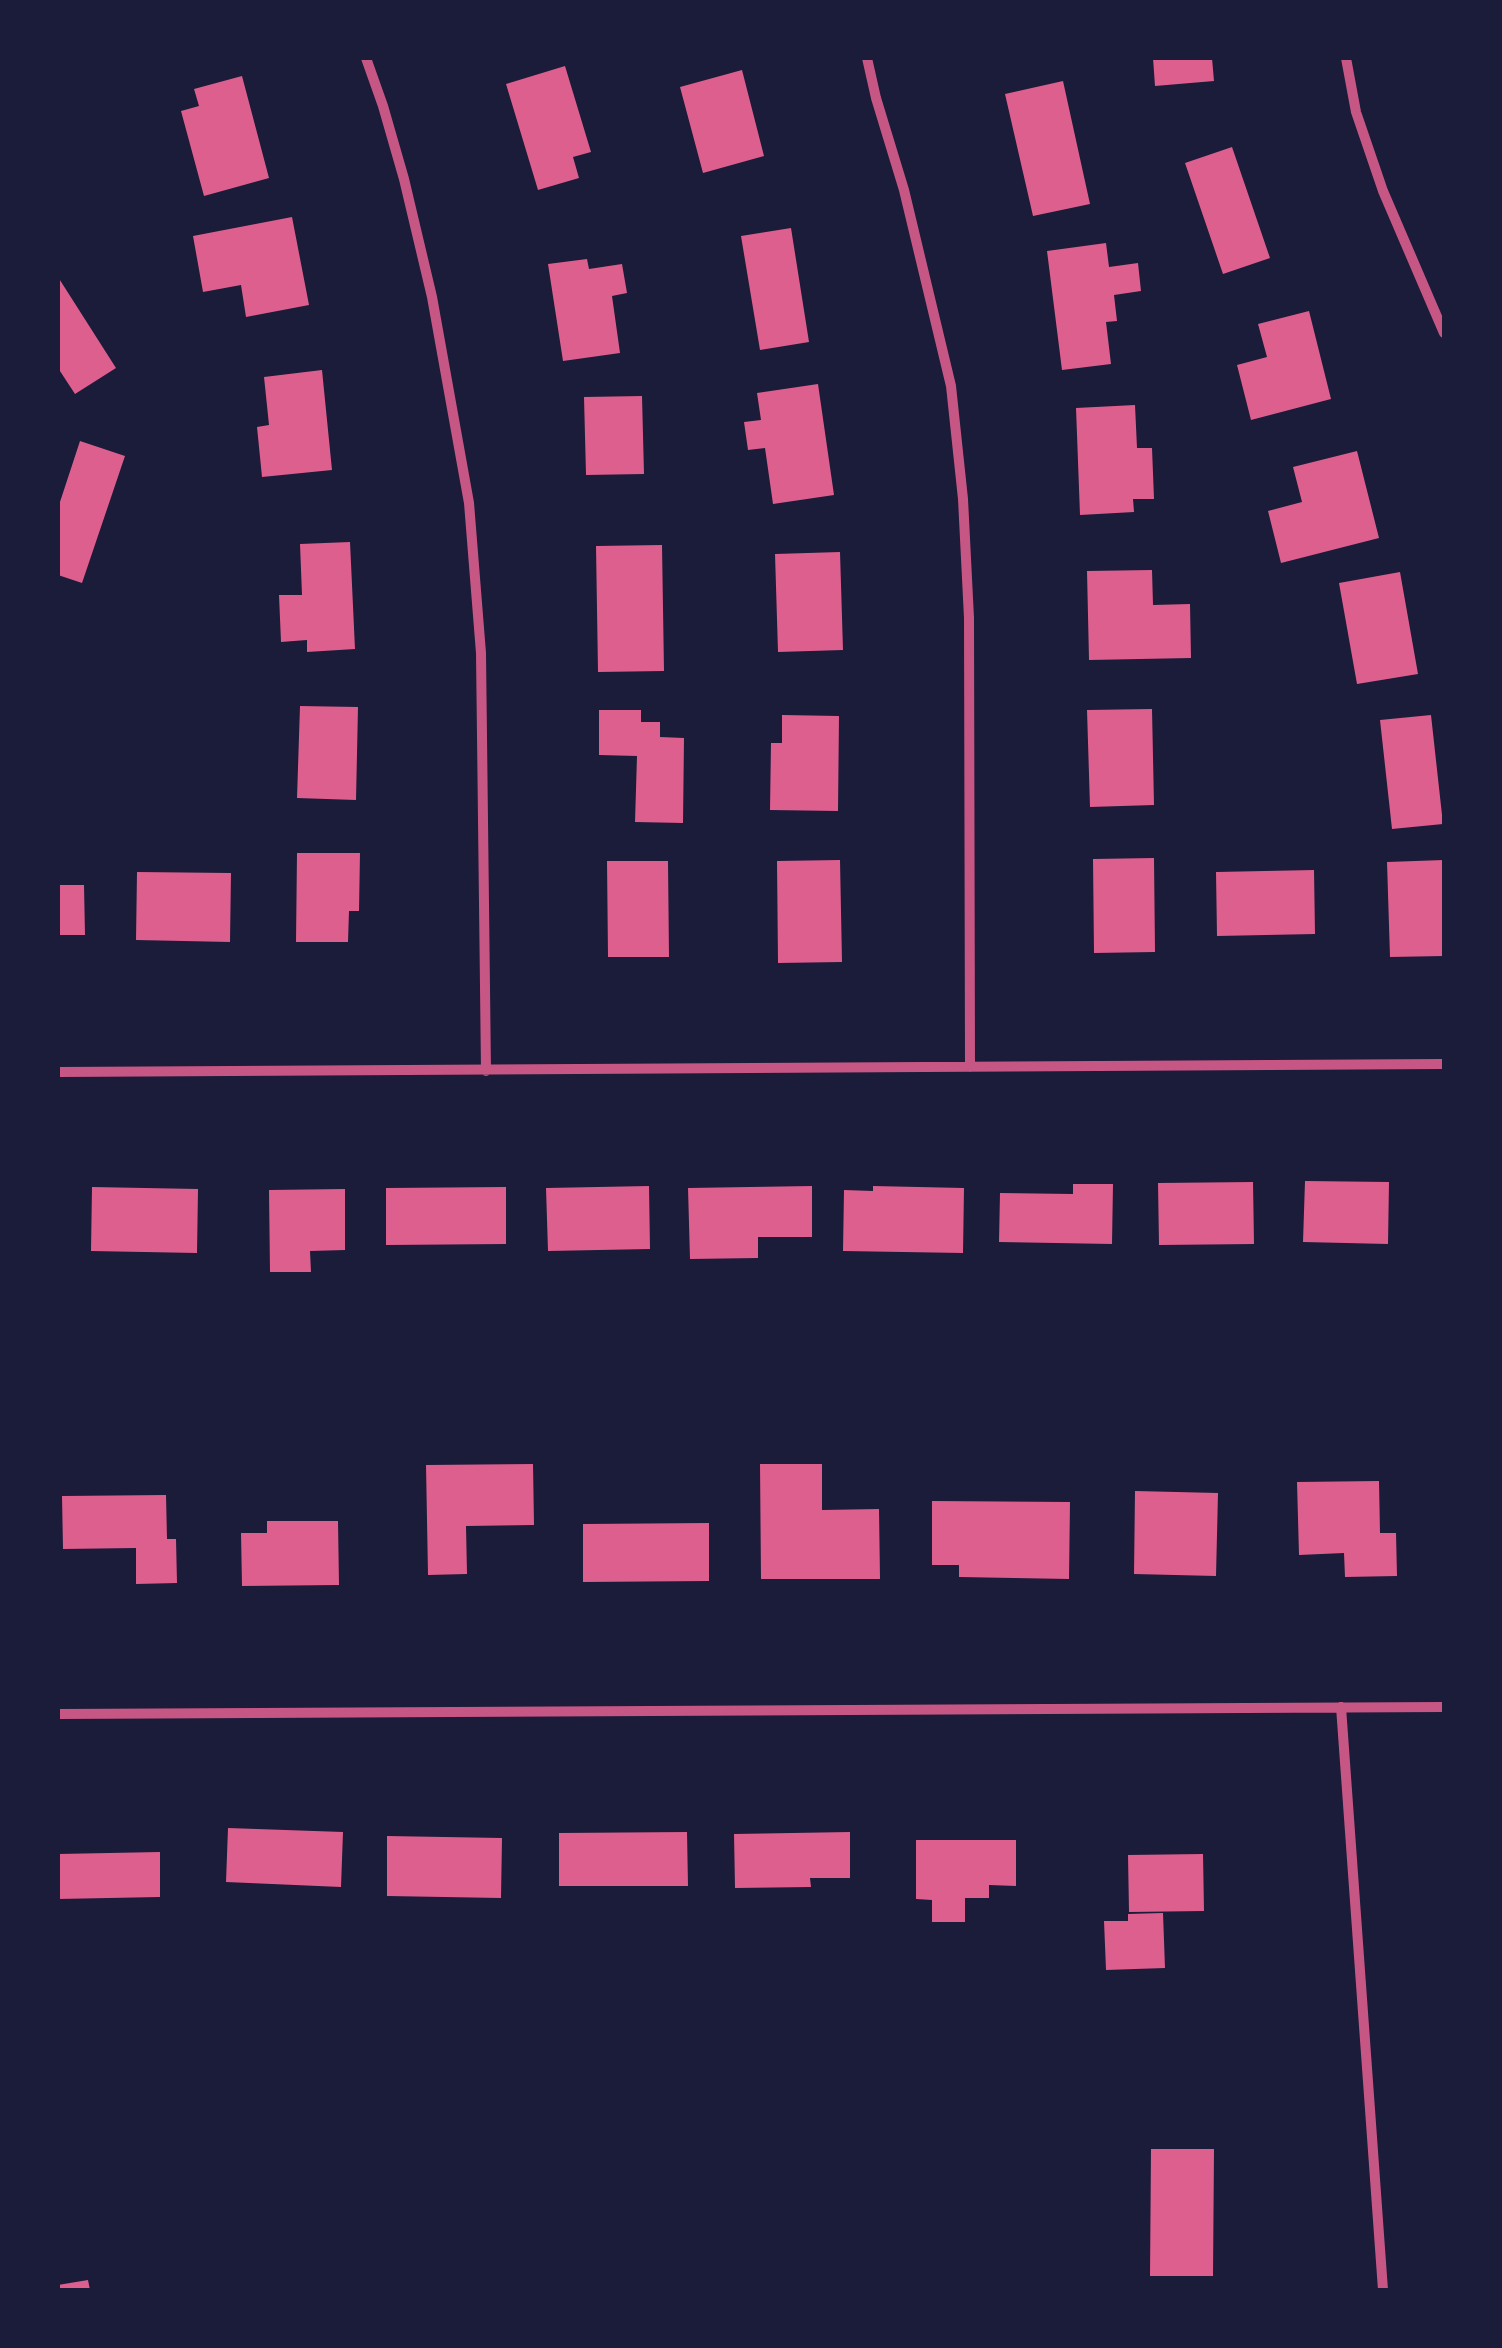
<!DOCTYPE html>
<html>
<head>
<meta charset="utf-8">
<style>
  body { margin:0 }
  #map { position:relative; width:1502px; height:2348px; overflow:hidden; background:#1b1b3a; font-family:"Varela Round",sans-serif }
  canvas { display:block }
  .frame { position:absolute; inset:0; border:60px solid #1b1b3a; pointer-events:none }
</style>
</head>
<body>
<div id="map">
<canvas width="1502" height="2348"></canvas>
<div class="frame"></div>
</div>
<script>
const ctx = document.querySelector('canvas').getContext('2d');
ctx.lineJoin = 'round';
function fill(path, color) { ctx.fillStyle = color; ctx.fill(path, 'evenodd'); }
function stroke(path, color, width, dash) { ctx.strokeStyle = color; ctx.lineWidth = width; ctx.lineCap = dash ? 'butt' : 'round'; ctx.setLineDash(dash || []); ctx.stroke(path); }
const building = new Path2D(`
  M1153 58H1212L1214 81 1155 86Z
  M565 66 591 152 573 157 579 178 538 190 506 84Z
  M742 70 764 156 703 173 680 87Z
  M242 76 269 178 204 196 181 111 199 106 194 89Z
  M1063 81 1090 204 1033 216 1005 94Z
  M1232 147 1270 258 1223 274 1185 163Z
  M292 217 309 305 246 317 241 285 203 292 193 236Z
  M791 228 809 342 760 350 741 236Z
  M1106 243 1109 267 1138 263 1141 291 1114 295 1117 321 1106 322 1111 364 1062 370 1047 251Z
  M587 259 589 269 622 264 627 293 612 296 620 353 563 361 548 264Z
  M58 277 116 368 75 394 58 368Z
  M1309 311 1331 399 1251 420 1237 365 1267 357 1258 324Z
  M322 370 332 470 262 477 257 427 269 425 264 377Z
  M818 384 834 495 773 504 765 448 748 450 744 422 761 420 757 393Z
  M642 396 644 474 586 475 584 397Z
  M1135 405 1137 448H1152L1154 499H1133L1134 512 1080 515 1076 408Z
  M80 441 125 456 82 583 58 575V508Z
  M1357 451 1379 538 1281 563 1268 511 1302 502 1293 467Z
  M350 542 355 649 307 652V640L281 642 279 595H302L300 544Z
  M662 545 664 671 598 672 596 546Z
  M840 552 843 650 778 652 775 554Z
  M1152 570 1153 605 1190 604 1191 658 1089 660 1087 571Z
  M1400 572 1418 674 1357 684 1339 583Z
  M300 706 358 707 356 800 297 798Z
  M1152 709 1154 805 1090 807 1087 710Z
  M599 710H641V722H660V737L684 738 683 823 635 822 637 756 599 755Z
  M782 715 839 716 838 811 770 810 771 743H782Z
  M1431 715 1443 824 1392 829 1380 720Z
  M297 853H360L359 911H349L348 942H296Z
  M1154 858 1155 952 1094 953 1093 859Z
  M840 860 842 962 778 963 777 861Z
  M1444 860V956L1390 957 1387 862Z
  M607 861H668L669 957H608Z
  M1314 870 1315 934 1217 936 1216 872Z
  M137 872 231 873 230 942 136 940Z
  M58 885H84L85 935H58Z
  M1305 1181 1389 1182 1388 1244 1303 1242Z
  M1253 1182 1254 1244 1159 1245 1158 1183Z
  M1073 1184H1113L1112 1244 999 1242 1000 1193 1073 1194Z
  M649 1186 650 1249 548 1251 546 1188Z
  M812 1186V1237H758V1258L690 1259 688 1188Z
  M873 1186 964 1188 963 1253 843 1251 844 1190 873 1191Z
  M92 1187 198 1189 197 1253 91 1251Z
  M506 1187V1244L386 1245V1188Z
  M345 1189V1250L310 1251 311 1272H270L269 1190Z
  M533 1464 534 1525 466 1526 467 1574 428 1575 426 1465Z
  M760 1464H822V1510L879 1509 880 1579H761Z
  M1379 1481 1380 1533H1396L1397 1576 1345 1577 1344 1553 1299 1555 1297 1482Z
  M1135 1491 1218 1493 1216 1576 1134 1574Z
  M166 1495 167 1539H176L177 1583 136 1584V1548L63 1549 62 1496Z
  M932 1501 1070 1502 1069 1579 959 1577V1565H932Z
  M267 1521H338L339 1585 242 1586 241 1533H267Z
  M709 1523V1581L583 1582V1524Z
  M228 1828 343 1832 341 1887 226 1882Z
  M687 1832 688 1886H559V1833Z
  M850 1832V1878H810L811 1887 735 1888 734 1834Z
  M387 1836 502 1838 501 1898 387 1896Z
  M916 1840H1016V1886L989 1885V1898H965V1922H932V1900L916 1899Z
  M160 1852V1897L58 1899V1854Z
  M1203 1854 1204 1911 1129 1912 1128 1855Z
  M1163 1913 1165 1968 1106 1970 1104 1921H1128V1914Z
  M1151 2149H1214L1213 2276H1150Z
  M88 2280 90 2290H58V2285Z`);
const minor = new Path2D(`
  M366 58 383 106 404 179 432 297 469 503 481 653 486 1071
  M867 58 876 98 904 190 951 386 963 499 969 618 970 1067
  M1346 58 1356 112 1383 191 1444 333
  M58 1072 1444 1064
  M1341 1707 1383 2290
  M58 1714 1444 1707`);
fill(building, '#dd5f8e');
stroke(minor, '#c65784', 10);
</script>
</body>
</html>
